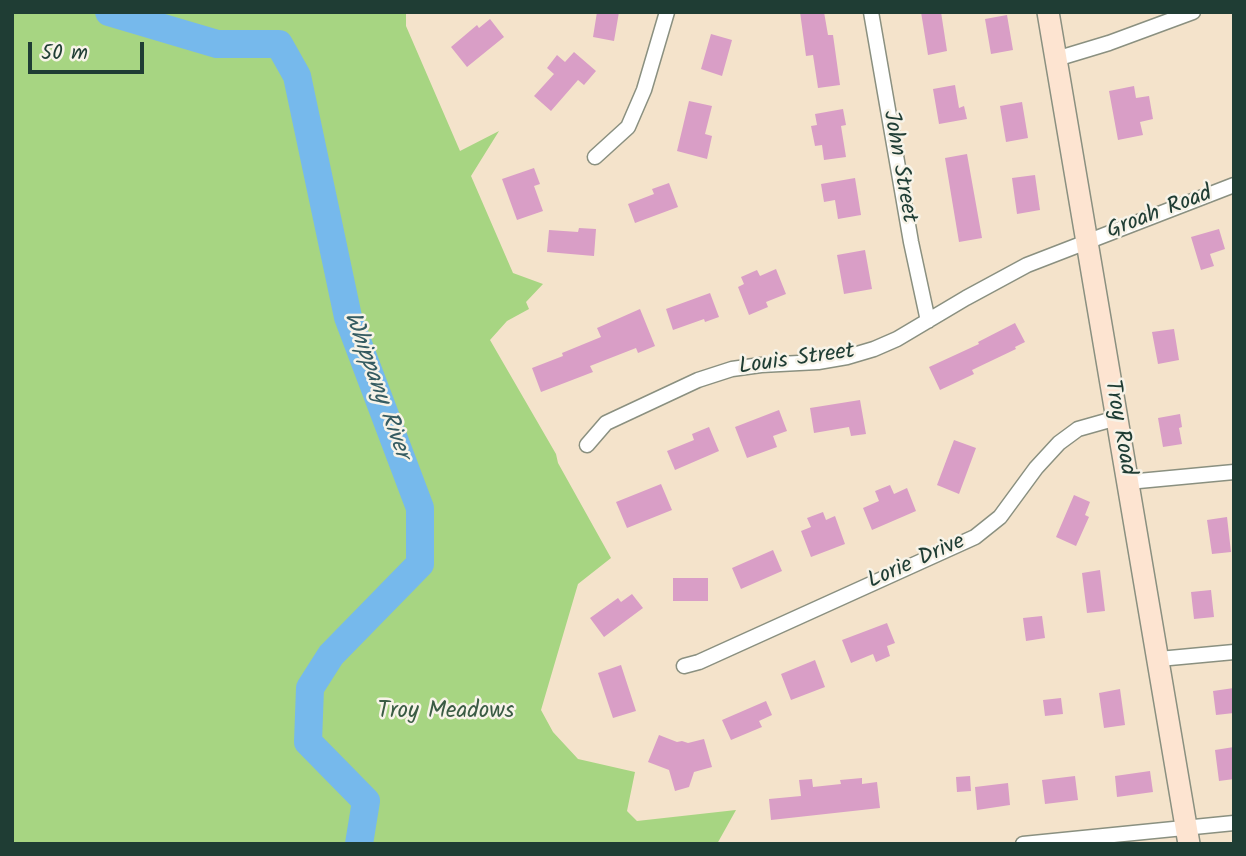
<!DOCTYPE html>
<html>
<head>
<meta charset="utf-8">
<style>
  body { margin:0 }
  #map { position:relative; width:1246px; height:856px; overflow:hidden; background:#f4e3cb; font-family:Kalam,sans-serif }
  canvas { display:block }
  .frame { position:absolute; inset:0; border:14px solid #1f3d34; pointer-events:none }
  .scale { position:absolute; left:28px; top:42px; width:116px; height:32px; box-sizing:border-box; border:4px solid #1f3d34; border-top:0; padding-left:9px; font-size:21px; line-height:24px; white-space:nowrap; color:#1f3d34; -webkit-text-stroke:5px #f7f3e8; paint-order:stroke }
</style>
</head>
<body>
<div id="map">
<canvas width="1246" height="856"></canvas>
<div class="frame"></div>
<div class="scale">50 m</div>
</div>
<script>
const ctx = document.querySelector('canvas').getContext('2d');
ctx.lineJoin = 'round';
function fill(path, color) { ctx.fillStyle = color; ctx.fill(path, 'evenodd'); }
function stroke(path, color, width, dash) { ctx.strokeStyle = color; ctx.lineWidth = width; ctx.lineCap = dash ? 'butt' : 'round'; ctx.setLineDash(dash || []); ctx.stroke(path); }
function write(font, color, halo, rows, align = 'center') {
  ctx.font = font + ' Kalam,sans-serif'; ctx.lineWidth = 5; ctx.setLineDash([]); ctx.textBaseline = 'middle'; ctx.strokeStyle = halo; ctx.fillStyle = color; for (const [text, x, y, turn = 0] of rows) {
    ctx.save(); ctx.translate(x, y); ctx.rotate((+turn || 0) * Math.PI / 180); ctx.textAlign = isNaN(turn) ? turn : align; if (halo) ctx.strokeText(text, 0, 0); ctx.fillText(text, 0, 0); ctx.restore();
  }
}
const green = new Path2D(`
  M12 12H406V26L460 151 499 131 471 176 513 273 543 284 526 302 529 309 507 321 490 340 556 454 558 463 611 558 578 584 541 710 553 732 578 759 635 772 627 811 637 821 736 810 717 844H12Z`);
const river = new Path2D(`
  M109 12 217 44H279L297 76 348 317 420 508V564L331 655 310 688 308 742 366 801 359 844`);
const building = new Path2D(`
  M597 12H619L614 41 593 37Z
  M800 12H824L828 35H833L840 85 818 88 813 55 806 56Z
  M921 12H941L947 51 928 55Z
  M1007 15 1013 50 991 54 985 19Z
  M490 19 504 37 467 67 451 47 477 25 479 28Z
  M711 34 732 40 722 76 701 69Z
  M574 52 596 71 584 85 578 80 551 111 534 96 554 74 547 68 557 55 565 62Z
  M955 85 959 108 964 106 967 119 939 124 933 89Z
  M1134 86 1136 98 1149 96 1153 119 1140 122 1143 135 1118 140 1109 91Z
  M689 101 712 106 705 134 712 136 707 159 677 151Z
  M1022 102 1028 138 1006 142 1000 106Z
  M843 109 846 125 841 126 846 157 824 160 822 145 815 146 811 126 817 125 815 114Z
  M967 154 982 238 959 242 945 158Z
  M534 168 540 184 534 186 543 211 517 220 502 179Z
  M1035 175 1040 210 1017 214 1012 178Z
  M855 178 861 215 838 219 835 200 824 202 821 184Z
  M669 183 678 207 635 223 628 204 654 194 652 189Z
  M579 228 596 229 594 256 547 252 549 230 578 232Z
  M1219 229 1225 249 1210 254 1214 266 1201 270 1191 237Z
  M865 250 872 289 844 294 837 255Z
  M776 269 786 294 766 302 768 307 749 315 738 287 744 284 741 277 757 270 760 276Z
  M710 293 719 317 705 322 704 319 673 330 666 309Z
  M640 309 655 346 638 353 636 348 590 366 593 372 541 392 532 368 563 356 562 353 601 337 597 328Z
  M1015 323 1025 342 1015 347 1016 349 972 370 974 374 940 390 929 367 979 344 978 342Z
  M1174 329 1179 360 1158 364 1152 332Z
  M860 400 866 434 851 436 849 427 814 433 810 408Z
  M779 410 787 431 773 436 777 447 747 458 735 427Z
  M1180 414 1182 427 1179 428 1182 444 1163 447 1158 418Z
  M709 427 719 451 675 470 667 451 694 440 692 434Z
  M954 440 976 448 959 494 937 485Z
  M661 484 672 510 627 528 616 502Z
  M890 485 894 494 907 488 916 511 872 530 863 508 879 501 875 491Z
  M1074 495 1090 502 1085 515 1089 517 1076 546 1056 537Z
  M823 512 826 520 835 516 845 544 811 557 801 531 811 527 807 518Z
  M1227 517 1231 552 1212 554 1207 520Z
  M773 550 782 571 741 589 732 568Z
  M1100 570 1105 611 1087 613 1082 573Z
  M673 578H708V601H673Z
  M1211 590 1214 617 1194 619 1191 592Z
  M632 594 643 608 604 637 590 618 618 598 621 602Z
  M1042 616 1045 638 1026 641 1023 618Z
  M887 623 895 643 887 646 890 656 876 662 873 654 851 663 842 640Z
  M815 660 825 687 791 700 781 674Z
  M621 665 636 711 613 718 598 673Z
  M1234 688V713L1216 715 1213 691Z
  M1120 689 1125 725 1104 728 1099 693Z
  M1061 698 1063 714 1045 716 1043 700Z
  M766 701 772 715 759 721 762 727 731 740 722 720Z
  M659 735 677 742 682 741 688 743 704 739 712 767 694 772 689 787 675 791 669 770 648 762Z
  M1234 747V779L1219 781 1215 750Z
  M1150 771 1153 792 1117 797 1115 776Z
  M970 776 971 791 957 792 956 777Z
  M1075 776 1078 800 1045 804 1042 780Z
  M862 778V784L877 782 880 808 771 820 769 799 801 796 799 780 812 779 813 787 841 784 840 780Z
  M1008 783 1010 805 977 810 975 787Z`);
const street = new Path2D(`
  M871 12 911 242 928 321
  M1056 59 1109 43 1193 12
  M595 157 628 127 644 90 667 12
  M587 445 606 423 698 380 732 369 761 365 818 362 847 357 874 349 897 339 966 298 1027 265 1234 185
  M1128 482 1234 472
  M1159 659 1234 652
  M684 666 699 662 975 537 1000 517 1036 468 1059 443 1078 429 1117 418
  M1023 844 1234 823`);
const secondary = new Path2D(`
  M1048 12 1189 844`);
const streetNames = [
  ["John Street",898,167,80],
  ["Groah Road",1160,214,-21],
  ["Louis Street",797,361,-8],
  ["Troy Road",1118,428,80],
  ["Lorie Drive",917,563,-24]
];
const parkNames = [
  ["Troy Meadows",446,713]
];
const waterNames = [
  ["Whippany River",375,386,70]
];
fill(green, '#a7d582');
stroke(river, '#76b9ec', 28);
fill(building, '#d99ec6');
stroke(street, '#8a9080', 17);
stroke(secondary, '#8a9080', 24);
stroke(street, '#fff', 14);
stroke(secondary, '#fde4d1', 21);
write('23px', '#1f3d34', '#f7f3e8', streetNames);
write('23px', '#3a5b44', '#f7f3e8', parkNames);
write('italic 24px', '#355c62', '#f7f3e8', waterNames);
</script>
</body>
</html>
